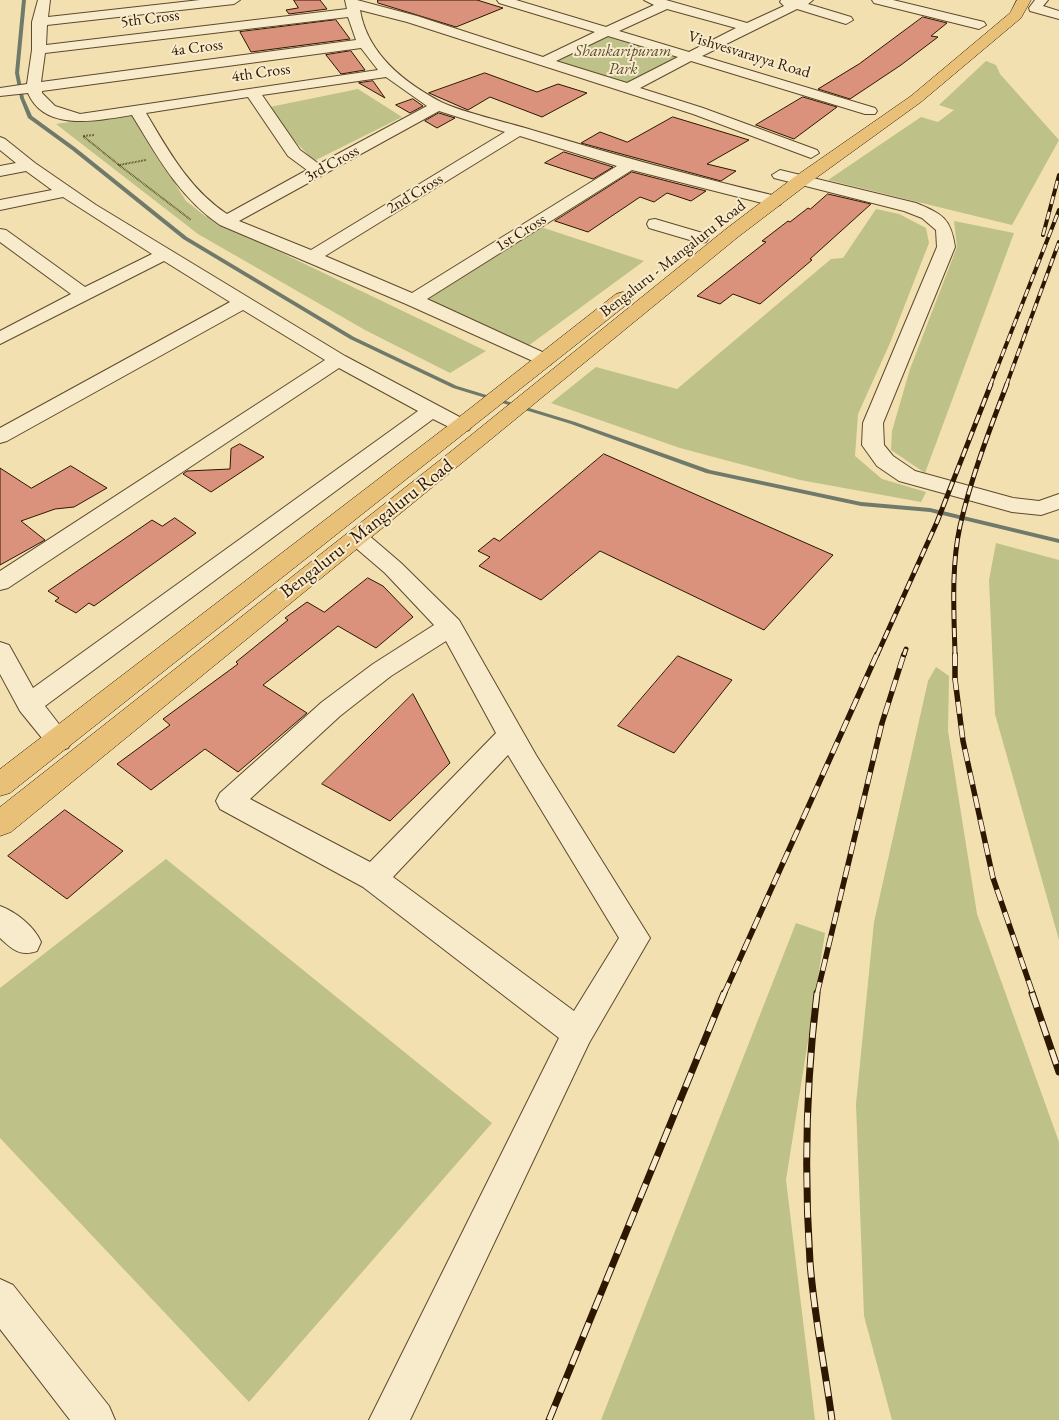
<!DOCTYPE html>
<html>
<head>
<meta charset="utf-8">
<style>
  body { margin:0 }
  canvas { display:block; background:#f2e0b0 }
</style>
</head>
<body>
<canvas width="1059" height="1420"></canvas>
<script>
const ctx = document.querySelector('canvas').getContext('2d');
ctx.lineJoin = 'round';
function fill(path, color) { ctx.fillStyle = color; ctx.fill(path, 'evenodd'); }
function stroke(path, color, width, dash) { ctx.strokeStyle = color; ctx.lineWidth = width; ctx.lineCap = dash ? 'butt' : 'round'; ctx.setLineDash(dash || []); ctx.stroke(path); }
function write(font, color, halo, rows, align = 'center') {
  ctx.font = font + ' "EB Garamond",serif'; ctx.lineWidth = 4; ctx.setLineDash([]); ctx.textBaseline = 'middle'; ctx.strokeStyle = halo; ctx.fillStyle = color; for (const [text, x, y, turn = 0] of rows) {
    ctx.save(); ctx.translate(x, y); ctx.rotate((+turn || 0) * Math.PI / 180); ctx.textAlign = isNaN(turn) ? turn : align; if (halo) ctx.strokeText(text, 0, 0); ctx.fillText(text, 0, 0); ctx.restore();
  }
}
const green = new Path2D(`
  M610 33 686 56 628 86 549 62Z
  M986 61 996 65 1000 74 1059 140 1012 225 828 180 921 117 938 122 954 110 939 105Z
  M358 89 402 117 314 161 292 138 270 107Z
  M130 113 186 201 205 216 486 351 450 373 365 330 198 234 56 124Z
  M876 209 899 214 926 228 929 243 890 343 858 414 855 456 882 479 926 492 921 502 800 480 680 448 551 403 596 367 677 389 831 259 843 258Z
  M954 221 1014 233 925 473 891 450 892 431 910 369 957 247Z
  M541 227 644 261 528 346 427 300Z
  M996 543 1059 560V940L995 714 989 580Z
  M936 667 949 676 948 731 977 914 1059 1142V1420H892L864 1316 856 1104 874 922 928 681Z
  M166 859 492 1123 249 1402 0 1138V988Z
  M796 923 825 933 786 1180 815 1420H601Z`);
const stream = new Path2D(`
  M22 0H26L19 73 24 98 32 116 76 148 187 237 354 337 457 386 575 422 710 470 861 502 930 508 1059 539V543L930 512 861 506 706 473 571 424 453 388 350 339 183 239 72 150 28 118 20 98 15 73Z`);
const building = new Path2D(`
  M294 0H320L327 9 289 14 286 10 298 8Z
  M378 0H477L503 8 456 27 378 3Z
  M923 17 947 23 931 36 938 37 901 65 850 99 818 89 859 64Z
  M336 20 350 39 251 52 240 32Z
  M351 51 365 70 341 74 326 55Z
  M485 73 537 92 558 84 587 93 542 117 490 97 468 110 429 93Z
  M373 81 385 98 359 83Z
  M803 97 837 107 794 139 756 125Z
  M413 99 423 106 410 113 396 105Z
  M439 113 455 118 437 128 425 121Z
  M673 117 749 140 707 164 736 171 721 181 581 143 600 132 627 142Z
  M564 152 613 167 593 179 545 163Z
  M632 172 706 191 691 201 667 193 654 202 640 197 588 232 555 221Z
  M828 194 871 204 810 259 812 260 760 304 733 294 720 304 697 296 766 242 762 241 788 221 790 222 808 208 810 209Z
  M240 444 264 457 211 492 183 474 187 471 230 469 231 449Z
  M604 454 833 555 764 630 600 551 541 600 479 566 490 557 478 551 494 538 499 541Z
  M71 466 107 488 74 507 55 509 21 521 45 540 0 565V468L31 488Z
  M175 518 196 533 94 606 89 603 76 613 55 601 59 598 48 591 152 520 162 526Z
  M368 578 383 586 413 617 376 648 338 626 263 685 307 713 238 772 205 749 151 790 117 764 170 725 163 719 238 664 236 662 288 620 285 618 307 602 324 612Z
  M678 656 732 680 674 753 618 726Z
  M413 694 450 763 390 821 322 784Z
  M65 810 123 851 67 899 8 856Z`);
const path = new Path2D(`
  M94 135 83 136 119 165
  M146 160 119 165 191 220`);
const minor = new Path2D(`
  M38 0H50L48 17 200 0H240L234 4 47 25 46 45 347 9 345 0H357L417 16 543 57 595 32 499 3 497 0H516L606 27 654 5 644 0H666L747 23 784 6 780 2 781 0H813L808 4 851 17 853 20 846 24 797 9 702 56 875 108 877 111 875 114H865L691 61 640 88 703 108 817 150 819 153 811 158 693 114 407 22 360 10C367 53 403 82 441 102 464 113 506 122 532 130 614 155 696 177 780 197L782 201 780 205 774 206 632 170 427 299 551 356 554 360 551 364 544 366 406 304 220 225C179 197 157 156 132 115 99 120 45 133 28 93L0 96V88L27 84 32 50V22ZM667 9 736 28 689 52 619 31ZM348 17 356 40 41 82 45 53ZM608 36 678 57 627 83 556 61ZM361 48 378 70 80 114 55 106 42 93V91ZM386 77 427 106 319 164 300 150 262 95ZM248 97 288 156 307 170 227 214C189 189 168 150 146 113ZM439 111 505 132 311 250 239 221ZM520 136 617 166 412 293 325 256Z
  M872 0H893L984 22 986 25 979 29 874 3Z
  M1035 0H1048L1043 6 1059 11V19L1030 11 1029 8Z
  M0 137 5 139 35 163 96 205 345 356 469 422 472 426 469 430 462 432 455 430 433 419 45 706 72 741 68 748 59 751 50 748 20 711 0 674V642L9 645 33 688 418 411 339 368 8 588 0 590V571L325 360 243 310 7 441 0 443V428L230 302 164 261 0 344V331L71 294 0 242V229L6 230 85 287 152 254 63 197 0 210V200L52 190 26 171 0 176V166L16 163 0 150Z
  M780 170 916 203C942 214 951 218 955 247L883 423 884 445 893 456 915 471 1013 498 1039 501 1059 494V509L1041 515 1012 512 899 481 877 466 862 445 863 423 937 247 936 230 922 218 904 211 774 178 772 175Z
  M655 219 706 234 709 238 706 242 700 243 649 228 647 224 649 220Z
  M358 531 366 533 401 563 459 620 536 755 650 938 589 1043 410 1420H369L559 1038 363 887 220 809 216 801 220 793 322 702 373 664 434 625 385 573 350 543 347 538 350 533ZM446 641 496 733 370 862 250 799 340 716 391 676ZM508 755 619 938 574 1011 393 877Z
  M0 906C16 912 34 926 41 942L37 951C20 957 12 949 0 938Z
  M0 1279 13 1285 109 1406 115 1420H70L0 1329Z`);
const major = new Path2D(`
  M1017 0H1031L1021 18 921 102 805 186 738 237 11 832 0 836V807L449 453 726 229 793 178 911 96 1010 13Z
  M623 292 630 294 633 298 630 302 10 793 0 796V769L454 421 616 294Z`);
const railFar3 = new Path2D(`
  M1043 235 1059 175
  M990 386 1059 210
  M1006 386 1059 242`);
const railFar2 = new Path2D(`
  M877 655 937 522 991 384
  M904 655 906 649
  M955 655C954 613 951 567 960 526 971 478 989 431 1007 384`);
const railFar1 = new Path2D(`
  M955 654V679L963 741 993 878 1033 994
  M724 994 877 654
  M817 994 882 723 904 654`);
const rail = new Path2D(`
  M817 993C806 1083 804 1172 810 1262 814 1315 825 1368 832 1420
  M1032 993 1059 1072
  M549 1420 724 993`);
const farStreetnames = [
  ["5th Cross",150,19,-7],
  ["4a Cross",197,48,-7],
  ["Vishvesvarayya Road",749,55,17],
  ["4th Cross",261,73,-8],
  ["3rd Cross",332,164,-29],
  ["2nd Cross",415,194,-31],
  ["1st Cross",521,233,-32],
  ["Bengaluru - Mangaluru Road",673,259,-38]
];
const farParknames = [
  ["Shankaripuram",623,52],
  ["Park",623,70]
];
const streetNames = [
  ["Bengaluru - Mangaluru Road",367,529,-38]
];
fill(green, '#bec188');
fill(stream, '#707a6b');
fill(building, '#da927c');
stroke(building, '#2e1700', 1);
stroke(minor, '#5f492c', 2);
stroke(major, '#2e1700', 1);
stroke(path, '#2e1700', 2, [0.5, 1]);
fill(minor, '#f7ebcc');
fill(major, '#e9c078');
stroke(railFar3, '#2e1700', 4);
stroke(railFar2, '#2e1700', 5);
stroke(railFar1, '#2e1700', 5.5);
stroke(rail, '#2e1700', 7);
stroke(railFar3, '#f7ebcc', 2.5, [8]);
stroke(railFar2, '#f7ebcc', 3, [9]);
stroke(railFar1, '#f7ebcc', 4, [12]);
stroke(rail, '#f7ebcc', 5, [15]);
write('16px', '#2e1700', '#f7ebcc', farStreetnames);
write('italic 16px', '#594a29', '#f7ebcc', farParknames);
write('19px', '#2e1700', '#f7ebcc', streetNames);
</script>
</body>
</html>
